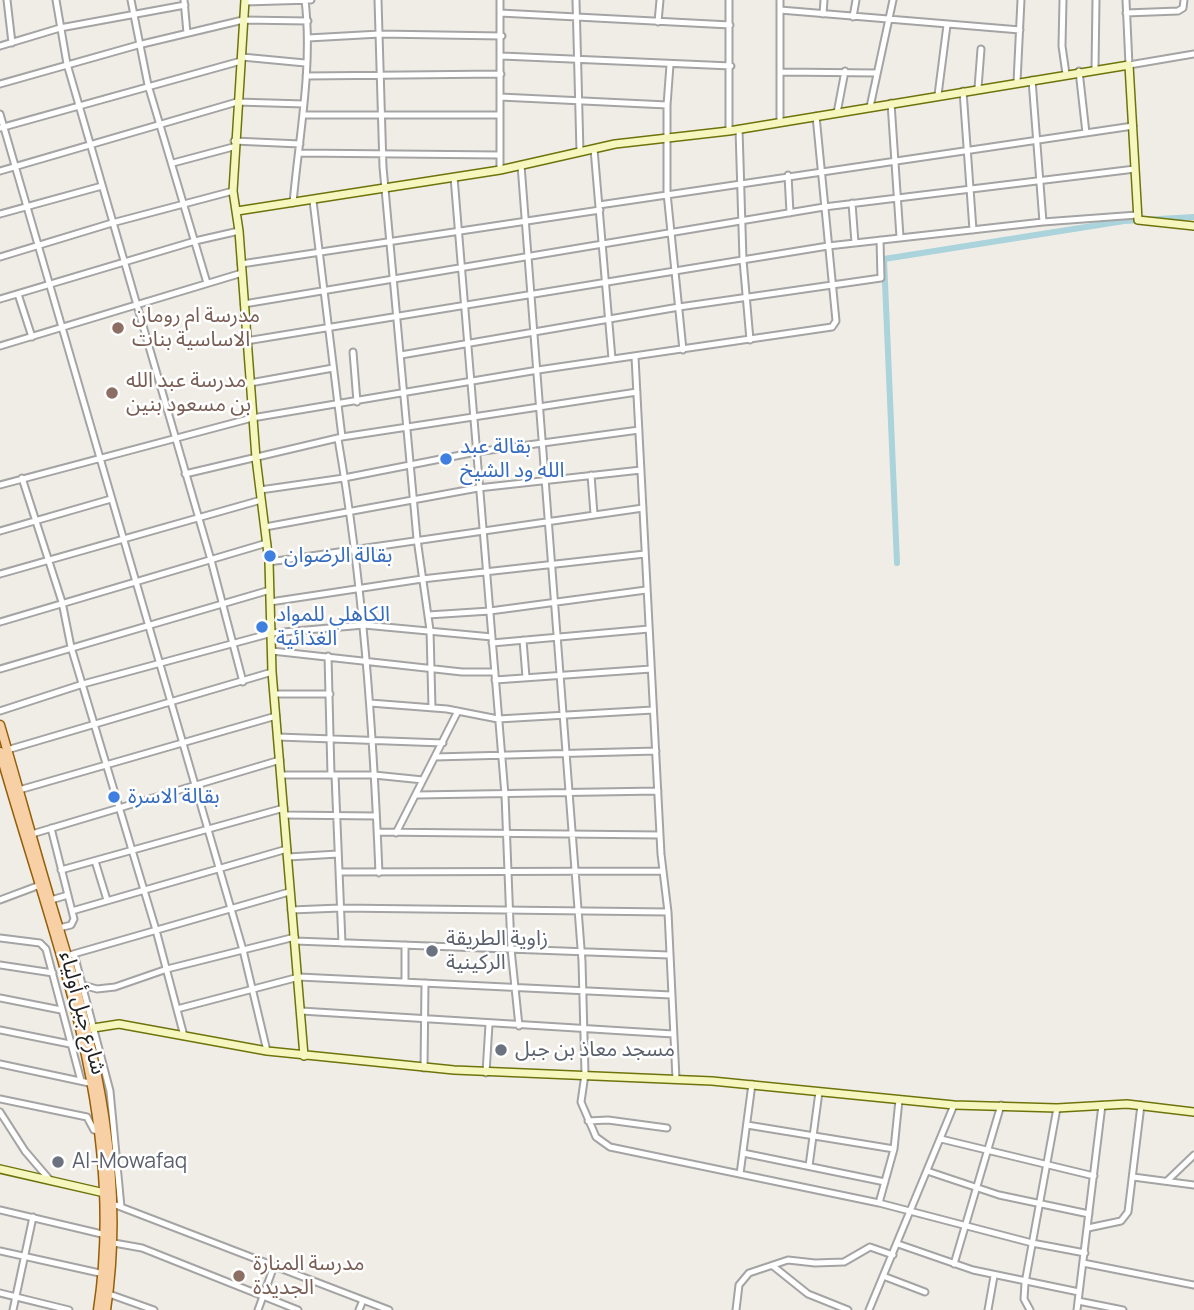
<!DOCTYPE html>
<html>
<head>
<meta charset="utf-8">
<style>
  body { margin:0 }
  canvas { display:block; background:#f0ede7 }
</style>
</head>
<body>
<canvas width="1194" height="1310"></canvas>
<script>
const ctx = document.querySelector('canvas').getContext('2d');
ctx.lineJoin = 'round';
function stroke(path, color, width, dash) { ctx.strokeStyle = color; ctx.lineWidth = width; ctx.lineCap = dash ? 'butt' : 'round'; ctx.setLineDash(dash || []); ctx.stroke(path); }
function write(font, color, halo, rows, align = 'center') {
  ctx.font = font + ' Manrope,"Noto Sans Arabic",sans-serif'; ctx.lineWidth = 5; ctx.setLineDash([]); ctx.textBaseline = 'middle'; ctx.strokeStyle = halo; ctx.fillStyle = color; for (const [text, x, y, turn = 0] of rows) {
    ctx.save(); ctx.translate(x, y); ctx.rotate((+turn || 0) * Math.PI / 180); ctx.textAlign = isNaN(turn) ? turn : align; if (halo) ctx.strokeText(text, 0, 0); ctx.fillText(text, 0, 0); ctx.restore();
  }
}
const canal = new Path2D(`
  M897 563 884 259 1124 221 1194 217`);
const street = new Path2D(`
  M7 0 12 43
  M56 0 67 64 211 560 243 682
  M131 0 148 85 207 283
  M184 0 187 33
  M378 0 383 167 417 539 430 630 432 708
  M500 0V170
  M576 0 580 152
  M1063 0 1062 46 1066 74
  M1126 0 1129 65 1194 54
  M245 2 311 0
  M780 10 1020 30
  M500 13 730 25
  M1126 13 1178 11 1183 8 1184 0
  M823 14 824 0
  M853 17 856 0
  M658 22 660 0
  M308 38 380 34 502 36
  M0 46 60 28 185 5
  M502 56 731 66
  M242 57 305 63
  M1095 69 1096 0
  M1079 71 1086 133
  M780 72 877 73
  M306 76 501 74
  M1032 80 1043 222
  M1017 82 1021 0
  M0 84 138 45 243 20 308 21
  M978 88 981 49
  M963 91 973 230
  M938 95 947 25
  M500 97 667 105V193L683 350
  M891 103 900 237
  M667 105 670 65
  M870 107 893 0
  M837 113 845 71
  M0 114 243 950 267 1051
  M303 115H500
  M780 121V0
  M0 128 241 61
  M739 129 743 260 750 340
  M729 131V0
  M234 141 300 144
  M594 149 612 359
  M299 153 499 155
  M173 163 233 147
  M521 165 582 961 585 1074 581 1102 596 1137 610 1147 879 1203 1032 1243 1085 1253
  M0 171 237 102 304 104
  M788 175 790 213
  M454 177 505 795 511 949 519 1026
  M313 201 342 437
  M293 203C299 136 313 67 305 0
  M852 203 855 243
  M599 205 1133 126
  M0 214 102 186
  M0 257 112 223 233 191
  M241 264 600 210
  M18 294 32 337
  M0 299 195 241 239 231
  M244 304 824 207 1135 169
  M246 341 828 246 1043 222 1137 215
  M0 346 242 273
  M353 352 357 402
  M401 355 679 307 881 278 880 240
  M635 357 661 854 668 912 676 1079
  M250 383 333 368
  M338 439C363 583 373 727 379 873
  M185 474 342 437 637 392
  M591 475 594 514
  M22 478 62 602 71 647 156 930 184 1036
  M0 485 252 418 538 370 832 327 836 321 816 116
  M260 490 344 478 476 452 639 430
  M265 527 478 488 641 470
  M0 531 111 499
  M269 562 643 508
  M0 574 261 500
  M270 602 422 579 645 554
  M428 615 490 611 646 590
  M0 622 267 543
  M523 640 526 677
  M492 643 649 629
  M272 651 462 672H495
  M328 656 331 775
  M0 669 270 590
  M495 680 651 669
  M274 694H330
  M370 703 447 709 498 719 653 710
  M0 711 83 684 272 633 364 625 492 637
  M278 737 443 743
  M7 750 272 672
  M435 757 656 751
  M282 775H374L423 780
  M335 775 342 943
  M19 790 276 716
  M417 795 658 791
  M284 815 376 816
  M51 828 74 919 71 925 59 928
  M377 832 660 835
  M396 833 458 711
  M32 834 280 760
  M288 857 338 854
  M95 861 107 900
  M61 870 284 808
  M340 872 663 871
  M0 900 40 885
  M51 900 68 895
  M291 910 340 908 668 912
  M72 911 287 849
  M0 938 40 943 46 949 81 1081
  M295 941 669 955
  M74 954 110 1091 121 1207
  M70 955 289 892
  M0 965 53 973
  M405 982V945
  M83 985 97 989 115 987 167 969 295 937
  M0 998 61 1010
  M177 1009 299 977 671 995
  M301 1011 673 1034
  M0 1030 85 1047
  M0 1064 94 1084
  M424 1068 425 983
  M486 1073 489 1024
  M0 1099 87 1117 94 1130 98 1131
  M0 1112 25 1151 49 1179
  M588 1121 608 1120 667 1128
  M747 1125 894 1149
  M941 1139 1094 1176
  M743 1153 885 1182
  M809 1166 819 1092
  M927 1171 999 1195 1089 1214
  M740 1174 752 1084
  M1133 1177 1194 1185
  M1168 1180 1194 1155
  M879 1203 894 1149 899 1100
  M113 1204 389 1310
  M0 1210 106 1235
  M1088 1228 1121 1221 1128 1212 1141 1105
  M114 1243 142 1248 298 1310
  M898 1244 973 1270 1079 1292
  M0 1251 104 1274
  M1083 1263 1194 1285
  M954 1264 1001 1105
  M773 1266 808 1294 848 1310
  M883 1276 925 1292
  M0 1293 69 1310
  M109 1294 154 1310
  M1078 1301 1123 1310
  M13 1310 33 1217
  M258 1310 274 1266
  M359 1310 363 1300
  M736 1310 739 1285 749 1273 788 1260 815 1263 844 1262 870 1247 893 1255
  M869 1310 954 1105
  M988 1310 994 1276
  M1030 1310 1024 1299 1025 1283 1057 1108
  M1077 1310 1102 1105`);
const secondary = new Path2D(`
  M245 0 233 191 239 231 256 458 269 562 272 672 304 1056
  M237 211 500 170 615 144 729 131 1129 65 1138 220 1194 226
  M87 1029 119 1024 267 1051 454 1070 712 1081 954 1105 1057 1108 1127 1104 1194 1112
  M0 1169 109 1194`);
const primary = new Path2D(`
  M0 725C20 793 38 861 59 929 97 1054 126 1178 106 1310
  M0 752C52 937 128 1115 98 1310`);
const markers = [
  [118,328,7,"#8d6e63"],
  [112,393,7,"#8d6e63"],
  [446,459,7,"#3f7fe0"],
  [270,556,7,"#3f7fe0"],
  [262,627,7,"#3f7fe0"],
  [114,797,7,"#3f7fe0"],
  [432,951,7,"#6b7280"],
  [501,1050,7,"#6b7280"],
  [58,1162,7,"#6b7280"],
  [239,1276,7,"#8d6e63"]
];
const educationNames = [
  ["مدرسة ام رومان",132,316],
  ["الاساسية بنات",132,340],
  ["مدرسة عبد الله",126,381],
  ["بن مسعود بنين",126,405],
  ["مدرسة المنارة",253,1264],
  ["الجديدة",253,1288]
];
const shopNames = [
  ["بقالة عبد",460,447],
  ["الله ود الشيخ",460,471],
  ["بقالة الرضوان",284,556],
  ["الكاهلي للمواد",276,615],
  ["الغذائية",276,639],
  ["بقالة الاسرة",128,797]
];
const worshipNames = [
  ["زاوية الطريقة",446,939],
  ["الركينية",446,963],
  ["مسجد معاذ بن جبل",515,1050],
  ["Al-Mowafaq",72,1162]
];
const streetNames = [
  ["شارع جبل أولياء",82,1013,75]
];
stroke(canal, '#aad3db', 6);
stroke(street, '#a4a4a4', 9);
stroke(secondary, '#6e740b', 10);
stroke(primary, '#945f08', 11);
stroke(street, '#fff', 5);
stroke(secondary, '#f6f6bf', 7);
stroke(primary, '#f7d0a5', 8);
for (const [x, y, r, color] of markers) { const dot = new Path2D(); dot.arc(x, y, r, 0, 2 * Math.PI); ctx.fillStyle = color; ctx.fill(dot); stroke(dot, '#fff', 2.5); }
write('21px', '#785e54', '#fff', educationNames, 'left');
write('21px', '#366cbe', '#fff', shopNames, 'left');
write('21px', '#5b616d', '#fff', worshipNames, 'left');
write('21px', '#202020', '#fff', streetNames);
</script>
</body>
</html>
